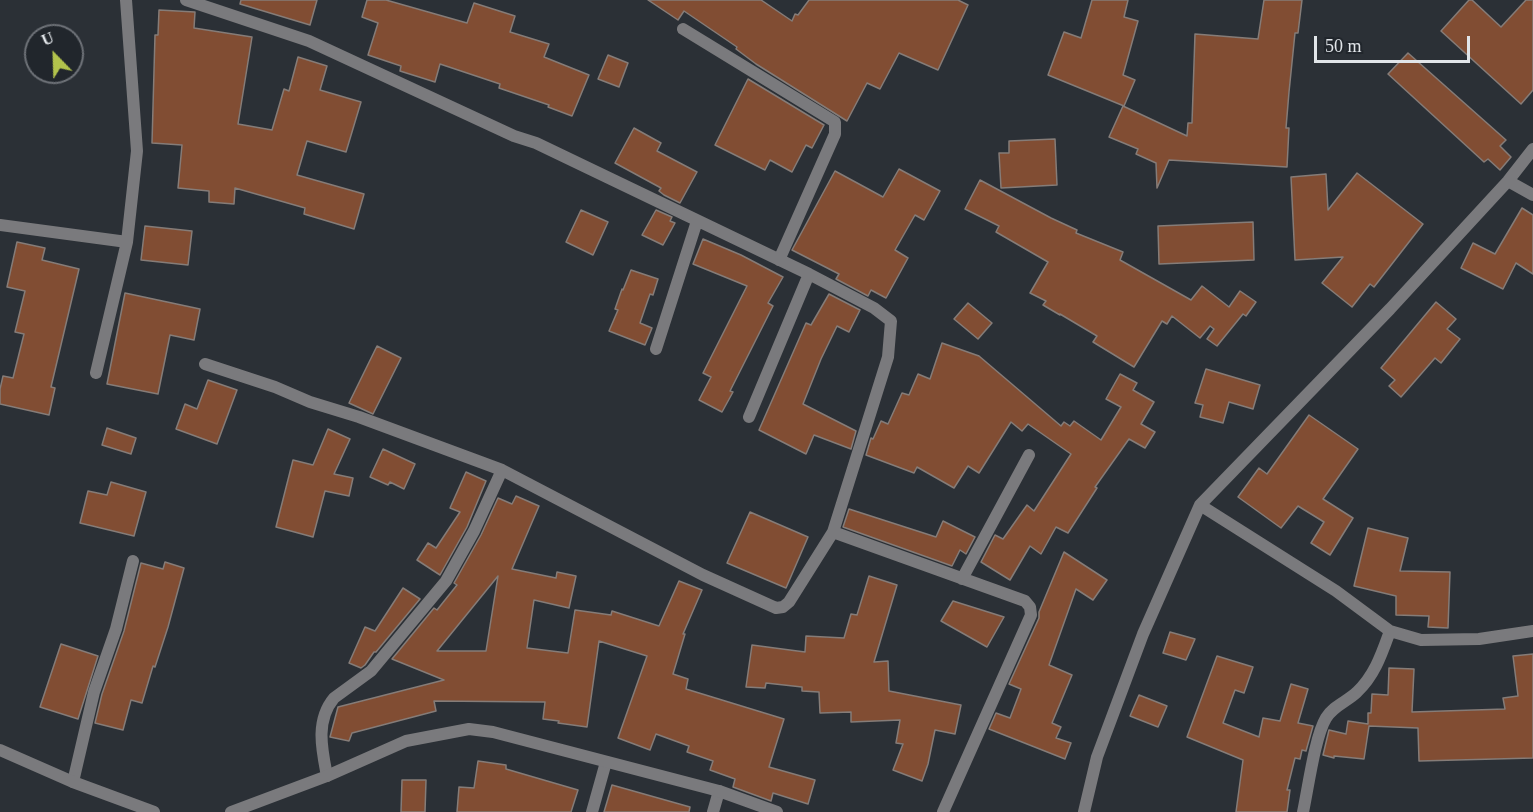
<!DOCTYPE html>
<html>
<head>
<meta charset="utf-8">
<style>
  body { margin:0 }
  #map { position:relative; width:1533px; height:812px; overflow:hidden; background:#2b3036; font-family:"Times New Roman",serif }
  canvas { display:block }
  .north { position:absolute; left:24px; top:24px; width:60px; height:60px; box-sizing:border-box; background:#21262c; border:2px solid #6e7278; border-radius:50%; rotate:337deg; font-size:16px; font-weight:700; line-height:24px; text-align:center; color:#e1e5e9 }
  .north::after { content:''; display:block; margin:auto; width:21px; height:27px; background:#b2c34c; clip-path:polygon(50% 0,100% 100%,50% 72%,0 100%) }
  .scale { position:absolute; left:1314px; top:36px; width:156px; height:27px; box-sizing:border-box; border:3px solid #e1e5e9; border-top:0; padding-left:8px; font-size:18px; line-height:21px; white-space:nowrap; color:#e1e5e9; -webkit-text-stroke:4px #21262c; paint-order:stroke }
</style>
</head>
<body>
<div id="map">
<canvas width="1533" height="812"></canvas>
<div class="north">U</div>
<div class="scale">50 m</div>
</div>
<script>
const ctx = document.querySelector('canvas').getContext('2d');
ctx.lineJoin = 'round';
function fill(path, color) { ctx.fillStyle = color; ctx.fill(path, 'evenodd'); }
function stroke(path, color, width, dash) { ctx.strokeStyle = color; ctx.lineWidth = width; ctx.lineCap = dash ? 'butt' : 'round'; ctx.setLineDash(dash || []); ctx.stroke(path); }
const building = new Path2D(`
  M241 0H317L310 25 240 4Z
  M367 0H386L467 23 474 3 515 16 510 32 549 44 544 57 589 75 572 116 548 107 549 105 499 88 500 84 440 64 435 82 400 71 401 66 368 55 378 23 362 17Z
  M648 0H761L792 21 795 14 798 15 809 0H958L968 5 938 70 899 53 880 89 867 83 847 121 756 64 736 49 737 47 684 11 678 20Z
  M1092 0H1128L1124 17 1138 21 1123 75 1135 80 1124 106 1048 75 1064 32 1081 38Z
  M1264 0H1302L1298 33H1295L1289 92 1286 128H1289L1287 167 1169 160 1157 188 1156 163 1136 154 1138 149 1109 137 1123 106 1187 136 1188 123H1192L1195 34 1258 39Z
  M1469 0H1472L1501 27 1526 0H1533V90L1521 104 1441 31Z
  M159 10 195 12 194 28 252 37 238 124 272 130 284 89 289 91 298 57 327 66 320 90 361 102 346 152 307 141 297 175 364 194 354 229 304 214 305 208 235 188 234 204 209 202V191L178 188 182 145 152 143 155 35H158Z
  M1408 53 1506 140 1500 146 1511 157 1500 170 1488 159 1484 162 1388 74Z
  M608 55 628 63 619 87 598 79Z
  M748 79 824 125 812 148 806 145 792 172 770 160 765 170 715 145Z
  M634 128 661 143 657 151 697 172 680 203 664 195 659 191 661 188 615 163Z
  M1055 139 1057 185 1001 188 999 153H1009V141Z
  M899 169 940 191 924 220 915 215 895 250 908 258 886 298 871 290 868 296 836 279 839 274 792 250 835 171 883 197Z
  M1357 173 1423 224 1374 287 1370 284 1352 307 1322 283 1343 257 1295 260 1291 177 1326 174 1328 210Z
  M980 180 1051 218 1077 230 1076 233 1123 252 1120 260 1191 300 1202 286 1229 307 1240 291 1256 302 1246 316 1243 314 1217 346 1207 339 1214 329 1210 326 1200 338 1172 316 1167 324 1162 321 1134 367 1093 342 1097 336 1060 314V315L1043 305 1046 301 1030 293 1048 262 996 232 999 226 965 209Z
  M1522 208 1533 215V274L1516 263 1503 289 1461 268 1473 243 1495 254Z
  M581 210 608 222 593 255 566 242Z
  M656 210 672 217 670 221 675 223 663 245 642 235Z
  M1253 222 1254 260 1159 264 1158 226Z
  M145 226 192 231 188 265 141 260Z
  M703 239 741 255 783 277 768 303 773 306 730 391 733 392 722 412 699 400 711 377 703 373 747 286 693 264Z
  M17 242 45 248 42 260 79 269 51 387 55 388 49 415 0 404V389L3 376 13 378 24 334 15 332 25 291 7 287Z
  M631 270 658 279 653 295 650 294 640 323 652 328 645 345 609 331 618 310 615 309 622 289 623 290Z
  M125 293 200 309 194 340 170 335 158 394 107 384Z
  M829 294 860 310 849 332 837 326 821 359 803 404 856 431 851 449 814 435 806 454 759 430 806 323 811 325Z
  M1436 302 1456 319 1447 329 1460 339 1441 363 1435 358 1401 397 1389 386 1395 380 1381 368Z
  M968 303 992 323 978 339 954 319Z
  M942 343 979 356 1061 426 1064 422 1070 426 1074 421 1101 440 1121 407 1106 399 1120 374 1137 383 1133 390 1154 402 1141 424 1155 432 1145 448 1129 439 1095 487 1097 488 1068 533 1056 527 1041 554 1030 546 1010 580 981 562 995 535 1003 539 1027 505 1034 511 1071 454 1028 424 1022 431 1011 422 979 473 968 466 954 488 917 467 914 473 866 455 871 438 873 439 881 421 888 424 902 393 909 395 918 374 930 379Z
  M377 346 401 358 373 414 349 403Z
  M1206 369 1260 385 1253 409 1229 402 1223 423 1200 417 1203 405 1195 403Z
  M208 380 237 390 217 444 176 429 185 404 197 409Z
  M1309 415 1358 449 1323 499 1353 518 1330 555 1311 543 1324 522 1298 506 1281 528 1238 497 1259 468 1267 474Z
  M107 428 136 438 131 454 102 445Z
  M328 429 350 439 334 474 353 478 349 496 325 491 313 537 276 527 293 460 313 465Z
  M383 449 415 464 404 489 390 482 388 485 370 477Z
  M466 472 486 481 467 527 440 575 417 560 428 543 436 548 460 512 450 508Z
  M111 482 146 492 134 536 80 523 88 491 107 495Z
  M516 496 539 506 512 569 556 578 557 572 576 576 569 608 534 600 527 648 568 653 575 610 611 615 612 611 659 626 679 581 702 590 683 634H685L673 674 688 679 686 689 784 719 769 767 815 780 808 804 773 793 771 801 733 787 735 779 710 770 713 761 687 752 689 746 656 734 650 750 618 738 647 656 599 641 587 727 558 723 559 721 543 719 545 702 434 701 436 711 352 733 349 741 330 737 338 707 444 680 392 659 434 608 437 610 457 585 454 583 481 535 498 498 512 504ZM498 576 486 651H437Z
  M849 509 936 537 943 521 975 537 966 554 960 550 952 566 843 527Z
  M750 512 808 537 786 588 727 563Z
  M1368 528 1408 538 1400 571 1450 572 1448 628 1428 627 1429 616 1396 615V596L1354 586Z
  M1064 552 1107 580 1093 600 1076 589 1049 665 1072 675 1052 723 1061 727 1056 738 1071 743 1065 759 989 729 996 713 1010 718 1021 689 1009 684 1039 618V612Z
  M165 562 184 568 168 627 155 667 153 666 142 703 131 700 123 730 95 723 102 694 124 631 141 563 163 569Z
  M869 576 897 585 874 662 888 661 889 691 961 705 955 734 935 730 928 764 922 781 893 770 903 744 896 743 900 720 851 722V712L820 713 819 692 802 691V687L766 683 765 688 746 687 752 645 805 652 806 636 844 638 851 614 857 615Z
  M403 588 420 599 376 652H374L365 665 361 668 349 663 365 627 375 631Z
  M953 601 1004 617 987 647 941 621Z
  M1170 632 1195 639 1186 660 1163 653Z
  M61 644 98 656 78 719 40 707Z
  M1533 654V758L1419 761 1418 728 1369 726 1364 759 1334 756V758L1323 755 1329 730 1346 734 1348 721 1368 724V713H1371L1372 694 1388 695 1389 668 1414 669 1412 712 1505 709 1503 698 1518 696 1513 656Z
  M1217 656 1253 667 1244 693 1235 690 1223 723 1259 737 1263 718 1280 721 1291 684 1308 689 1298 723 1313 726 1306 751 1302 750 1300 759 1295 758 1287 790H1290L1287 812H1236L1243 760 1187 737Z
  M1139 695 1167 706 1158 727 1130 716Z
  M478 761 506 765V769L578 790 571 812H457L459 787 474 788Z
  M402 780H426L425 812H401Z
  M612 785 690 807 689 812H604Z`);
const minor = new Path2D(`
  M186 0 309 41 514 136 536 143 809 274 874 308 891 321 888 357 833 532 1025 601 1030 607 1031 615 943 812
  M683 29 835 122V134L779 260
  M1508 181 1533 195
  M0 225 127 242
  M656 349 697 221
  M205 364 275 387 310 402 359 417 502 470 703 575 776 608 783 607 789 602 833 532
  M96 373 127 242 137 151 126 0
  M749 417 809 274
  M1200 505 1336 591 1390 631 1421 640 1479 639 1533 631
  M962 579 1029 455
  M327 776C322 750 315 721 334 698L371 671 446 581 474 531 502 470
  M73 782 94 692 116 629 133 561
  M592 812 606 762
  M713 812 719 791
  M1084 812 1097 757 1143 634 1200 505 1390 309 1508 181 1533 149
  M1303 812C1308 789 1315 736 1326 718 1333 706 1348 701 1357 692 1375 675 1382 653 1390 631`);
const tertiary = new Path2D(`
  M0 750 73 782 154 812
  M231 812 327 776 406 741 469 729 493 732 719 791 777 812`);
fill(building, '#814d33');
stroke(building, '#857c78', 1.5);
stroke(minor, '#7a7a7d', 12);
stroke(tertiary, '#7a7a7d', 12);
</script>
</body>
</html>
